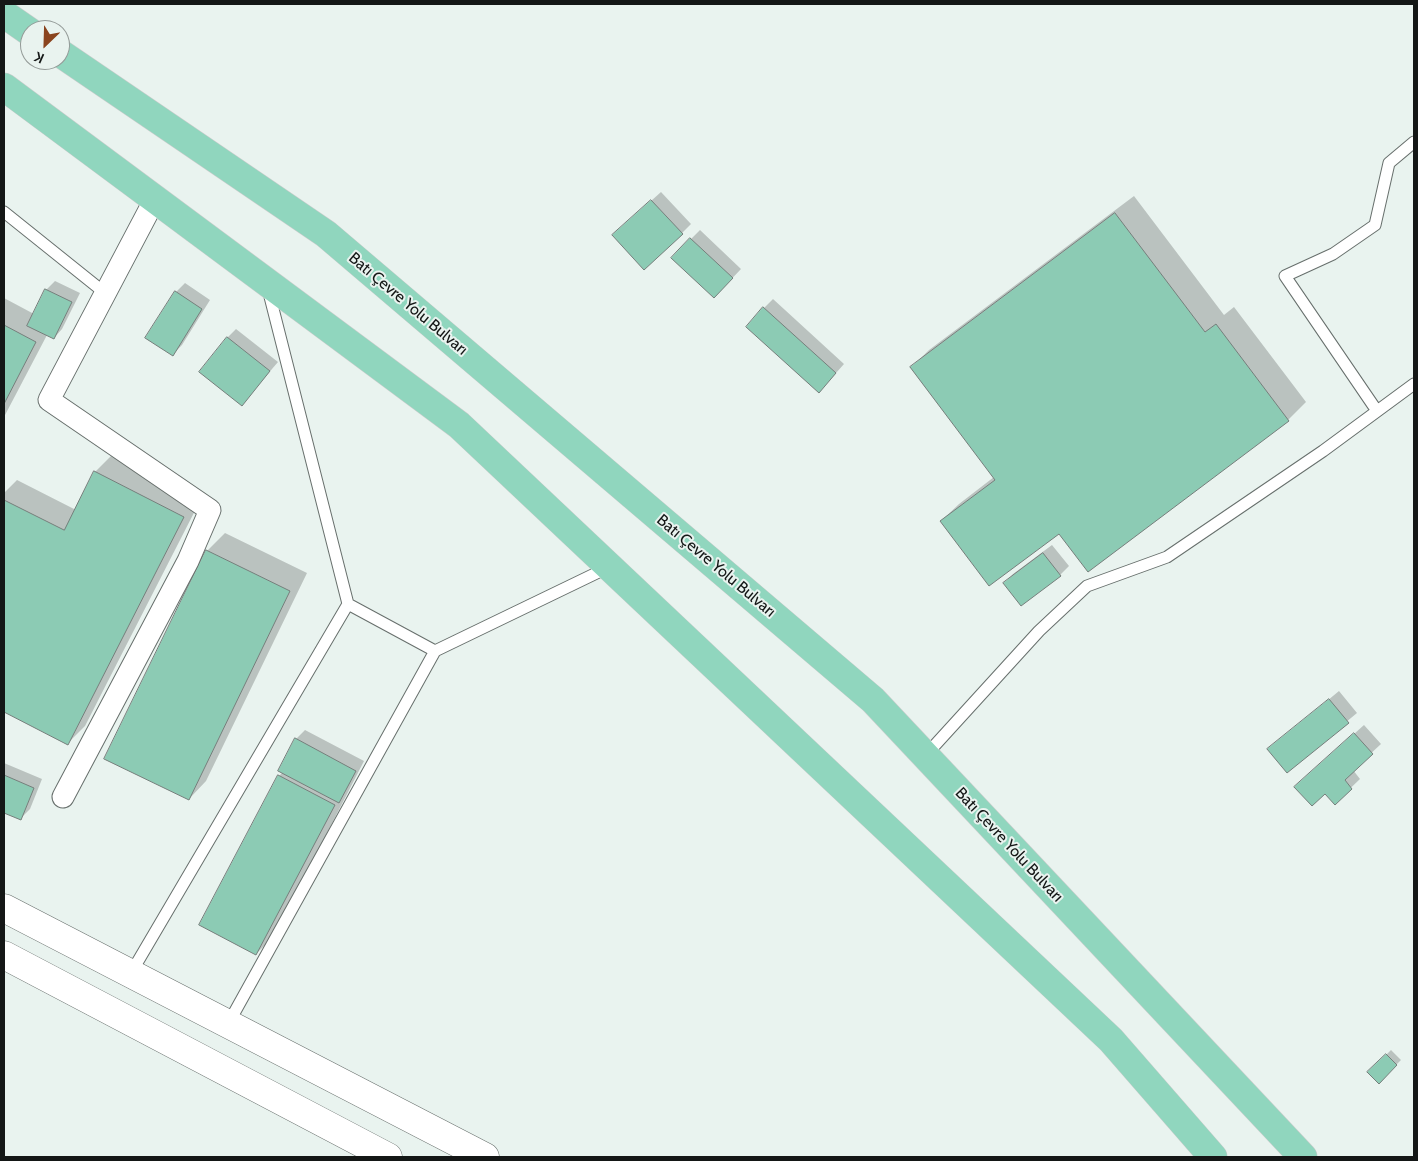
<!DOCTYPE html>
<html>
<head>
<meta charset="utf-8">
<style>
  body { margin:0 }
  #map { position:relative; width:1418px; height:1161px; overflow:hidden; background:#e9f3ef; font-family:Cabin,sans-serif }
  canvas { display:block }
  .frame { position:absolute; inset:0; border:5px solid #141716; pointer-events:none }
  .north { position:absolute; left:20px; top:20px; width:50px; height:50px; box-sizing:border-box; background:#e9f3ef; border:1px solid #949b98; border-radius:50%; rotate:204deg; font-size:14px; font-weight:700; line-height:20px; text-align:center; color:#141716 }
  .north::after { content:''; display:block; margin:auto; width:18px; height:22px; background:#8a441e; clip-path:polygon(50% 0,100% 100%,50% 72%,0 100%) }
</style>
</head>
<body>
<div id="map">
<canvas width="1418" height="1161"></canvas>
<div class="frame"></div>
<div class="north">K</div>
</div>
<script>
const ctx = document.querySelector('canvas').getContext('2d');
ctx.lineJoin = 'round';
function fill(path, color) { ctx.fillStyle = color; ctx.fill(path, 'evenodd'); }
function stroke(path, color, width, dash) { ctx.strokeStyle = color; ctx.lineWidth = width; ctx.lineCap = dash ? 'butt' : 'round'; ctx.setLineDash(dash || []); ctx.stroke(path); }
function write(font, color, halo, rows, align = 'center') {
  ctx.font = font + ' Cabin,sans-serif'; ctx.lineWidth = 4; ctx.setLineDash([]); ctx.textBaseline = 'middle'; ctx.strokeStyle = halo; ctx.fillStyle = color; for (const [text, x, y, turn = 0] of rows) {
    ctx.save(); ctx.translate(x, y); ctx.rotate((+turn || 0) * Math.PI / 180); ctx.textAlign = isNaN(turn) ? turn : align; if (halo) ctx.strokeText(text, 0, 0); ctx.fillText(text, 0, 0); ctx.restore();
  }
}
const shadow = new Path2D(`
  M661 192 691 224 682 233 622 227Z
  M1134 196 1224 315 1234 307 1306 402 1288 420 1059 532 941 521 959 504 994 477 911 368 929 350Z
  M700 230 741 269 723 288 691 239Z
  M55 281 80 293 62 329 54 338 47 335 4 417V298L34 314 46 290Z
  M185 283 210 300 182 345 173 354 176 292Z
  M773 299 844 364 828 382 764 308Z
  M236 329 278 362 242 404 227 338Z
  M113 454 201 499 85 726 68 743 4 711V493L17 480 76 510 95 472Z
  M225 533 307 573 206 781 189 799 207 551Z
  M1052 545 1069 566 1060 575 1005 583 1013 574Z
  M1339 691 1357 713 1287 771 1269 749Z
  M1364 725 1381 744 1353 770 1360 779 1335 803 1325 792 1305 778Z
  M305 730 364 761 274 936 256 954 279 776 283 772 279 771 296 739Z
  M4 763 42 779 30 809 21 818 4 811Z
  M1391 1050 1401 1060 1379 1082 1369 1072Z`);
const building = new Path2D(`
  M651 200 683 234 644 270 612 235Z
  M1115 213 1205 332 1216 324 1289 421 1088 572 1059 534 989 586 940 521 995 480 910 367Z
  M690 238 733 278 714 298 671 258Z
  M45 289 72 302 54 339 27 326Z
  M175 291 202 309 173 356 145 338Z
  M763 307 836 373 819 393 746 327Z
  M4 325 36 342 4 404Z
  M227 337 270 371 242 406 199 372Z
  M94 471 184 517 68 745 4 712V500L64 530Z
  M206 550 290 591 189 800 104 759Z
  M1043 553 1061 576 1021 606 1003 583Z
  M1329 699 1349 723 1287 773 1267 749Z
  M1354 733 1373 754 1345 780 1352 789 1335 805 1325 794 1312 806 1294 787Z
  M295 738 356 771 339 803 278 771Z
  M4 775 34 788 21 820 4 813Z
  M278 775 335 805 256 955 199 925Z
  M1386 1054 1397 1065 1379 1084 1367 1072Z`);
const service = new Path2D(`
  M4 212 105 293
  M1377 411 1285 276 1333 254 1375 225 1389 163 1414 142
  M348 604 435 651
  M925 756 1039 631 1087 586 1167 557 1323 451 1414 384
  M131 973 348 604 268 289
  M228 1024 435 651 609 567`);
const minor = new Path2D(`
  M63 797 188 561 210 510 49 400 155 199`);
const secondary = new Path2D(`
  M4 908 485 1157
  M4 955 388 1157`);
const trunk = new Path2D(`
  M4 14 30 32
  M60 53 326 234 873 700 1303 1157
  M4 87 459 425 1111 1040 1213 1157`);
const streetNames = [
  ["Batı Çevre Yolu Bulvarı",408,304,40],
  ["Batı Çevre Yolu Bulvarı",716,566,40],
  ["Batı Çevre Yolu Bulvarı",1009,845,47]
];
fill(shadow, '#0003');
fill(building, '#8ccbb4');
stroke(building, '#757e7b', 1);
stroke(service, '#676f6c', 13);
stroke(minor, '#676f6c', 23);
stroke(secondary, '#676f6c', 29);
stroke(trunk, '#cbcccc', 29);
stroke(service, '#fff', 11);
stroke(minor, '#fff', 21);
stroke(secondary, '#fff', 28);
stroke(trunk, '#90d6be', 28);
write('16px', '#141716', '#e9f3ef', streetNames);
</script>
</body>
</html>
